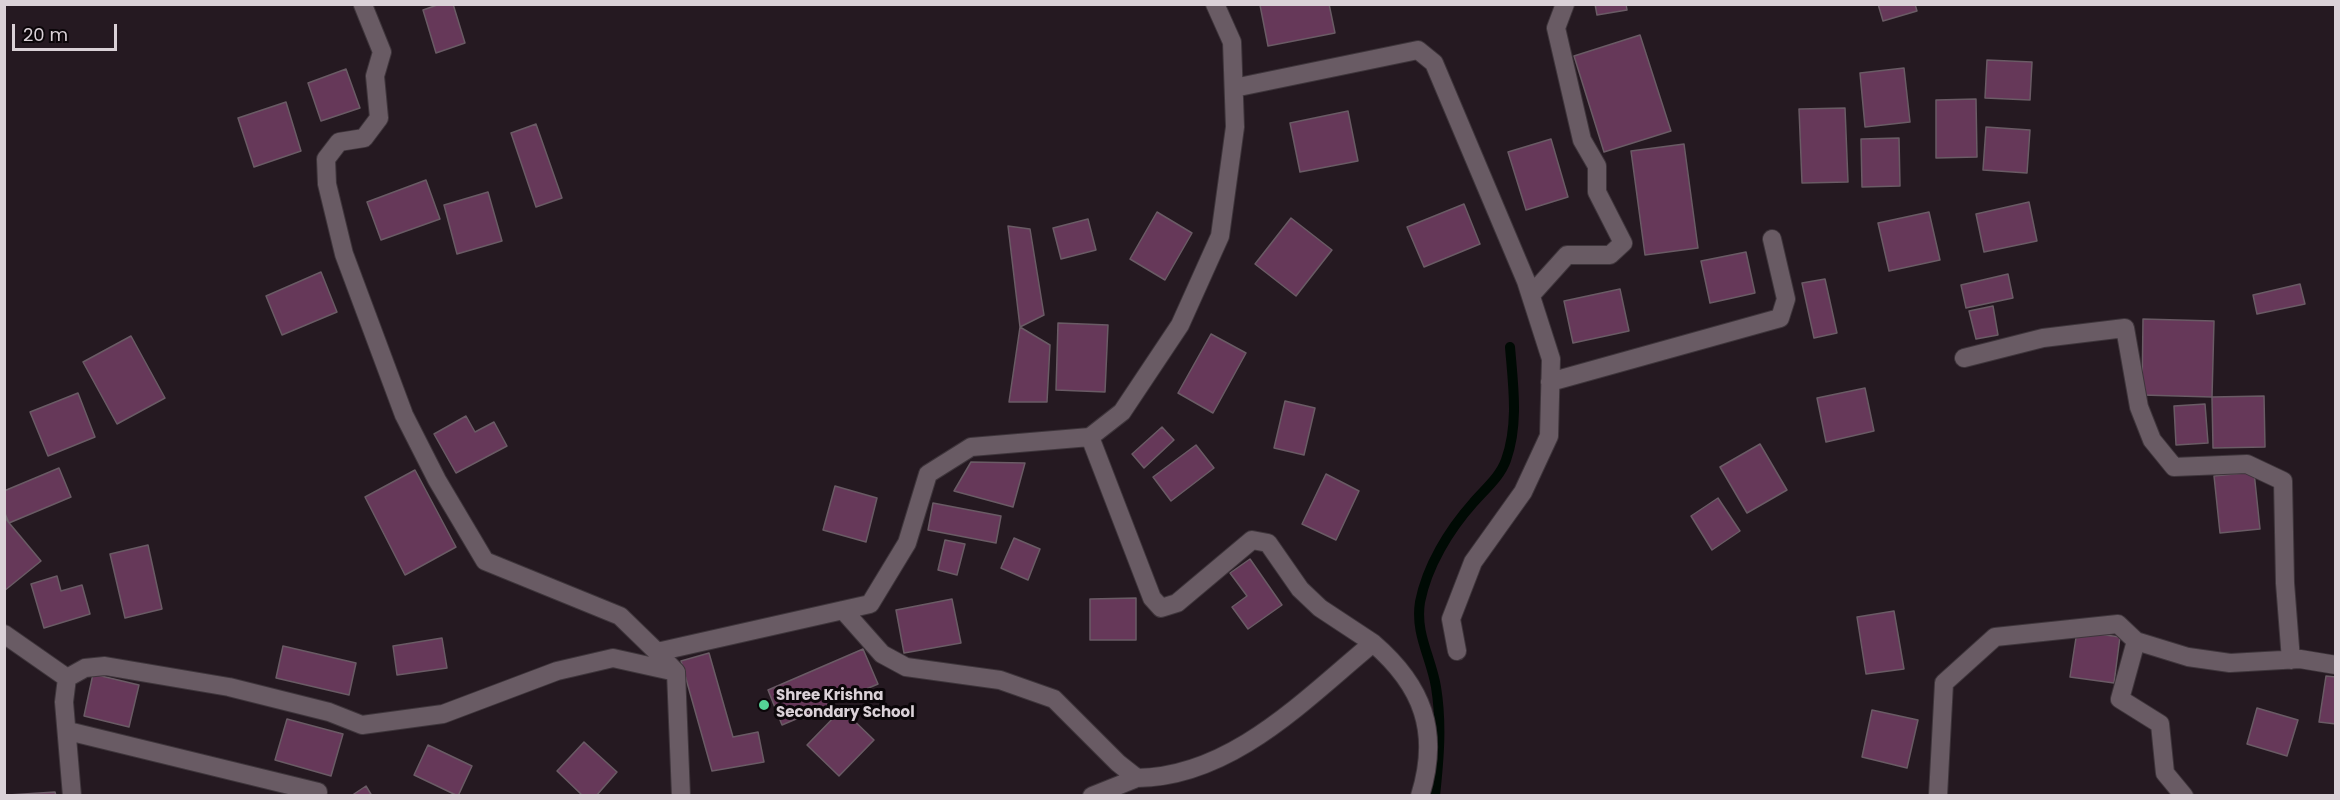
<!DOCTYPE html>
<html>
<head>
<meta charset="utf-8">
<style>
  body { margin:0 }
  #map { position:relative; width:2340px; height:800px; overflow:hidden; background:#251921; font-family:Poppins,sans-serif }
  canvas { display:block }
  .frame { position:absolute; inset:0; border:6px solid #dad1d7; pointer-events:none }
  .scale { position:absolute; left:12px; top:24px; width:105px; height:27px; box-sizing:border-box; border:3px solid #dad1d7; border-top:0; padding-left:8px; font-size:18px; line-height:21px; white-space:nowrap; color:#dad1d7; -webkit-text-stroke:4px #0b0609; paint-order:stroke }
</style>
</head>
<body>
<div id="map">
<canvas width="2340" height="800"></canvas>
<div class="frame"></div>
<div class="scale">20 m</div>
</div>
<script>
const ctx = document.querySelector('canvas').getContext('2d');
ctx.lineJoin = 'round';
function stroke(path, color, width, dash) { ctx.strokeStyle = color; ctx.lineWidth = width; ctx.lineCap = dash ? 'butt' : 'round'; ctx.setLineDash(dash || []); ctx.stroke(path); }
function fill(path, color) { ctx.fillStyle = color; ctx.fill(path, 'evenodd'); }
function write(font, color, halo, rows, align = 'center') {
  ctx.font = font + ' Poppins,sans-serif'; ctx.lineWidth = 6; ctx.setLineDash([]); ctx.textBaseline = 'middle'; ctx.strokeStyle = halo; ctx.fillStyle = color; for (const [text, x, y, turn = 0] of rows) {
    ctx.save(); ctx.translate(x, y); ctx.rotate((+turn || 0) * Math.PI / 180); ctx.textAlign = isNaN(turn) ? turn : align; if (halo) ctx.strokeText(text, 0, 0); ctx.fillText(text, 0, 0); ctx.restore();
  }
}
const stream = new Path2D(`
  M1435 796C1439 758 1442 724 1436 687 1431 657 1415 634 1420 602 1427 566 1449 530 1473 503 1485 489 1500 477 1506 460 1519 424 1513 384 1510 347`);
const building = new Path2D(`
  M440 4H453L465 43 436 53 423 10Z
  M1329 4 1335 33 1268 46 1260 5Z
  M1595 4H1626L1627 10 1597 15Z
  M1878 4H1915L1917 11 1883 21Z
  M1640 35 1671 131 1604 152 1574 56Z
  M1987 60 2032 62 2030 100 1985 98Z
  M1904 68 1910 122 1865 127 1860 73Z
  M346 69 360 108 321 121 308 83Z
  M1976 99 1977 157 1936 158V100Z
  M286 102 301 151 254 167 238 118Z
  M1845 108 1848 182 1802 183 1799 109Z
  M1348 111 1358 161 1300 172 1290 123Z
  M536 124 562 198 536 207 511 133Z
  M1986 127 2030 130 2027 173 1983 170Z
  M1899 138 1900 186 1862 187 1861 139Z
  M1551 139 1568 197 1526 210 1508 152Z
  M1684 144 1698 248 1645 255 1631 151Z
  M426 180 440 219 381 240 367 202Z
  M488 192 502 241 457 254 444 205Z
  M2029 202 2037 241 1984 252 1976 214Z
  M1464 204 1480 244 1424 267 1407 227Z
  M1157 212 1192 233 1165 280 1130 259Z
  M1929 212 1940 260 1889 271 1878 223Z
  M1291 218 1332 250 1296 296 1255 264Z
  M1088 219 1096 250 1061 259 1053 228Z
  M1008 226 1030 229 1044 315 1020 327Z
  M1746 252 1755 293 1710 303 1701 261Z
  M321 272 337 312 282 335 266 296Z
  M2008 274 2013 298 1966 308 1961 285Z
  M1825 279 1837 333 1814 338 1802 283Z
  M2300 284 2305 304 2257 314 2253 295Z
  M1620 289 1629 331 1573 343 1564 301Z
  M1993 306 1998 335 1976 339 1969 311Z
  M2143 319 2214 321 2212 397 2142 395Z
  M1058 323 1108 325 1105 392 1056 390Z
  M1020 327 1050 345 1047 402H1009Z
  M1211 334 1246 353 1213 413 1178 393Z
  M131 336 165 398 117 424 83 362Z
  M1865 388 1874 431 1826 442 1817 398Z
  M78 393 95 437 48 456 30 412Z
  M2264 396 2265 447 2213 448 2212 397Z
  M1285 401 1315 408 1304 455 1274 448Z
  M2205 404 2208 443 2176 445 2174 406Z
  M466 416 475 432 494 422 507 446 456 473 434 434Z
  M1162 427 1174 440 1144 468 1132 454Z
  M1760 444 1787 490 1747 513 1720 467Z
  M1196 445 1214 468 1171 501 1153 477Z
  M971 462 1025 463 1013 507 954 491Z
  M59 468 71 497 9 523 4 511V491Z
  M415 470 456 547 405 575 365 497Z
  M2254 472 2260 529 2220 533 2214 476Z
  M1326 474 1359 491 1336 540 1302 524Z
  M835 486 877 498 866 542 823 530Z
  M1718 498 1740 531 1712 550 1691 516Z
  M933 503 1001 516 996 543 928 530Z
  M5 518 41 561 4 591V519Z
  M1014 538 1040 549 1028 580 1001 568Z
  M945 540 965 544 957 575 938 570Z
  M148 545 162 609 125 618 110 554Z
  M1250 559 1282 605 1248 629 1232 607 1247 596 1230 573Z
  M57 576 61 591 82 585 90 614 44 628 31 584Z
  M1136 598V640H1090V599Z
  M952 599 961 643 904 653 896 610Z
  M1894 611 1904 669 1866 674 1857 617Z
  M2077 631 2120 637 2114 683 2070 677Z
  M442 638 447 668 397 675 393 646Z
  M283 646 356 663 349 695 276 678Z
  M863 649 878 684 782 725 768 690Z
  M709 653 733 737 758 732 764 762 712 771 681 661Z
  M93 674 139 685 129 727 84 716Z
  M2326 676 2336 677V724L2319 722Z
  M2257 708 2298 720 2287 756 2247 744Z
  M842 709 874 740 839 776 807 745Z
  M1872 710 1918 720 1907 768 1862 757Z
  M287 719 343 734 331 776 275 760Z
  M584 742 617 772 596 796H583L557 771Z
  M428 745 472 766 458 796 414 775Z
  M366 786 372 796H351Z
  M55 792 56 796 8 795Z`);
const minor = new Path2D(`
  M363 5 382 52 375 76 379 118 364 138 339 142 326 159 327 184 344 254 404 415 437 480 485 561 620 616 657 652
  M1234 88 1418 50 1434 63 1526 281 1551 359 1549 436 1523 492 1473 562 1451 619 1457 651
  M1531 295 1567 255H1610L1623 243 1597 192V166L1582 140 1556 28 1565 4
  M1964 358 2043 338 2125 328 2139 407 2152 440 2174 467 2247 464 2283 481 2285 583 2291 660
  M1550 382 1780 318 1786 299 1772 239
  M843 610 882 654 906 667 1000 680 1054 699 1118 763 1137 778C1232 777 1305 699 1373 643L1320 608 1300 589 1268 543 1252 540 1177 603 1161 608 1152 598 1090 437
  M4 634 67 678
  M1373 643C1423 686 1440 732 1420 796
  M68 731 318 792
  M72 796 64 702 67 678 85 668 105 666 229 687 329 712 362 725 443 714 557 671 613 658 676 672
  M681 796 676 672 657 652 870 604 907 543 928 474 971 447 1090 437 1122 412 1180 325 1220 236 1235 127 1232 42 1215 4
  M1092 796 1137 778
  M1938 796 1944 683 1995 637 2118 624 2136 641
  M2184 796 2165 773 2160 724 2120 699 2136 641 2188 657 2230 663 2300 659 2336 665`);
const markers = [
  [764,705,6,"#54d396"]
];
const poiNames = [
  ["Shree Krishna",776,696],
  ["Secondary School",776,713]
];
stroke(stream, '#000a04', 10);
fill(building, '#663859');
stroke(building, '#6a5b65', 1.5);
stroke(minor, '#3e353b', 20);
stroke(minor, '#695b64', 18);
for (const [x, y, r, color] of markers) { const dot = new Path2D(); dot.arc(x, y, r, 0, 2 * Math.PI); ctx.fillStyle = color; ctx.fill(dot); stroke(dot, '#0b0609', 2); }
write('bold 15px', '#dad1d7', '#0b0609', poiNames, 'left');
</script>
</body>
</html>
